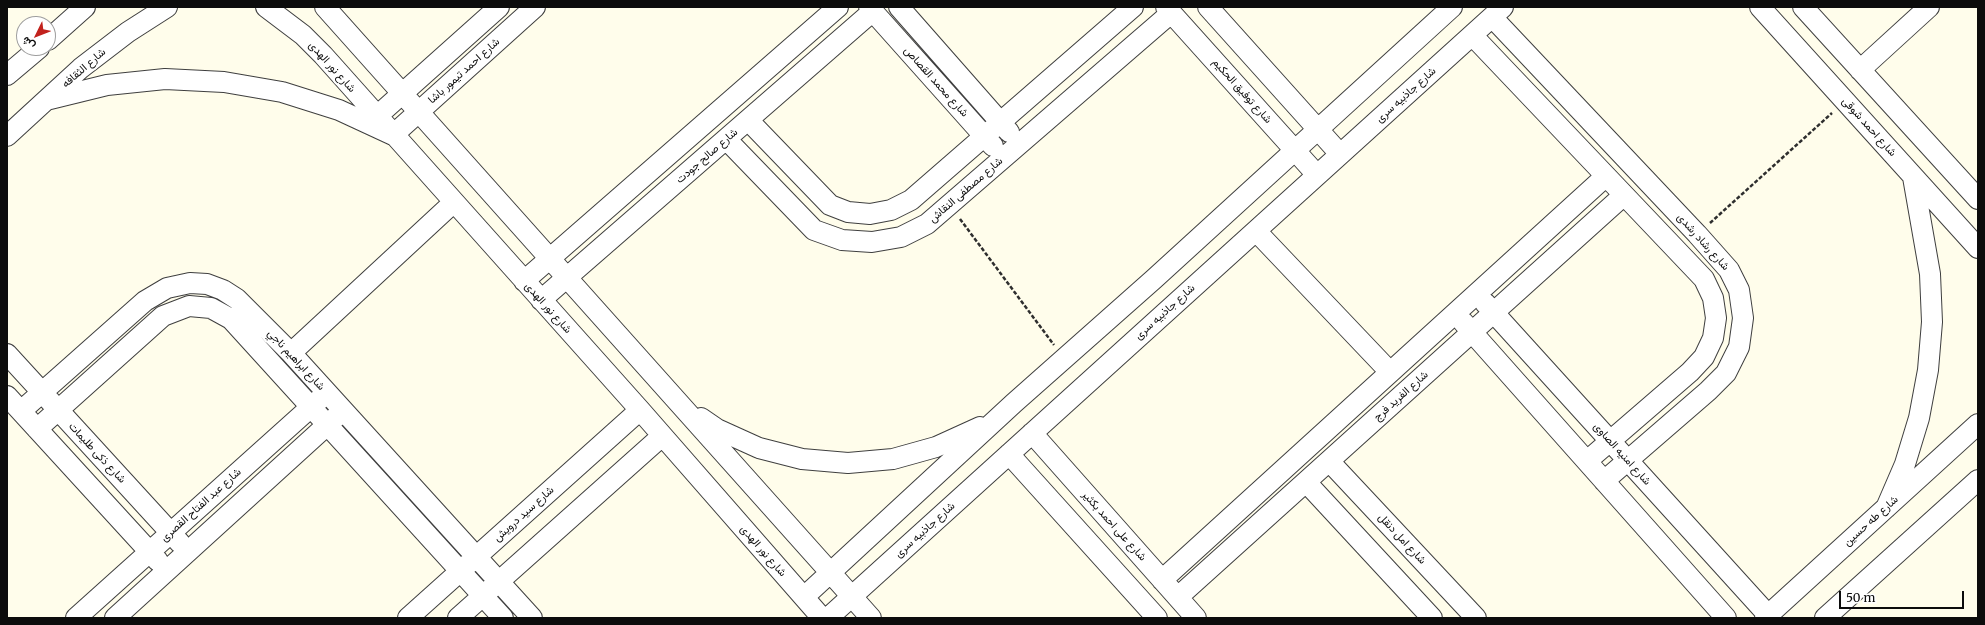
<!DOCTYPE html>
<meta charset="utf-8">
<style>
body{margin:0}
#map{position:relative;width:1985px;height:625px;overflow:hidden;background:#fffdeb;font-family:Merriweather,Vazirmatn,serif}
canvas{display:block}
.frame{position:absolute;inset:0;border:8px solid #0c0c0c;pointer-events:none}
.north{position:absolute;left:16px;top:16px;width:40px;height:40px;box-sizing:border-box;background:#fff;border:1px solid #9e9e9e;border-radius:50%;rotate:227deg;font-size:11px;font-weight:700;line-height:16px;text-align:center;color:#0c0c0c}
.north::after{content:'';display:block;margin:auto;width:14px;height:18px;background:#c2221d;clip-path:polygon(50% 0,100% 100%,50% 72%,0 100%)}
.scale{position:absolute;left:1839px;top:591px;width:125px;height:18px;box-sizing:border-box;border:2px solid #0c0c0c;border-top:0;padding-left:5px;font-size:12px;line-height:14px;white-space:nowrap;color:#0c0c0c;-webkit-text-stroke:3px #fff;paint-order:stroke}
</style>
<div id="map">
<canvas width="1985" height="625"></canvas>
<div class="frame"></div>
<div class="north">ش</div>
<div class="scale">50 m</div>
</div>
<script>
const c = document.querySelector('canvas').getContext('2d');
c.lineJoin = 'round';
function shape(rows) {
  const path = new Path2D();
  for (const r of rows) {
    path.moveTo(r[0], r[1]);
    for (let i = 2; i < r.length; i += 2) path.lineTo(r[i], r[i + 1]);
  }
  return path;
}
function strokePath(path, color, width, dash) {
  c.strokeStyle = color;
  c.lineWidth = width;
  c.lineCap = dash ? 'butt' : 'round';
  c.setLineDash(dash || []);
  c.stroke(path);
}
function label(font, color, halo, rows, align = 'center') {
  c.font = font + ' Merriweather,Vazirmatn,serif';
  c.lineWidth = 4;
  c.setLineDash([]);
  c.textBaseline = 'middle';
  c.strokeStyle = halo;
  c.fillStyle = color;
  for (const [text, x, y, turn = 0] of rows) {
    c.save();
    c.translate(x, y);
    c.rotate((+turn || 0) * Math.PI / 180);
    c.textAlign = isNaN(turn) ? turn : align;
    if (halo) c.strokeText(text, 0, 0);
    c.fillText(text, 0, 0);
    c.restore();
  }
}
const minor = shape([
 [266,7,303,35,323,55,640,410,822,618],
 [325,7,871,618],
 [869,7,993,146],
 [899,7,1009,132],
 [1166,7,1317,175],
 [1208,7,1340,154],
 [1760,7,1978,248],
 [1803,7,1978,199],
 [1492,17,1697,234,1729,270,1739,290,1743,318,1739,347,1726,373,1708,391,1604,481],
 [1472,35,1704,279,1713,298,1716,318,1713,338,1704,357,1690,372,1587,461],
 [48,40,85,7],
 [1860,70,1929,7],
 [7,75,39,48],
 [50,99,107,85,165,79,224,82,282,92,339,110,393,135,535,7],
 [376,117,499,7],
 [748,120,830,205,848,212,870,214,891,210,911,200,1133,7],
 [7,136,81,68,128,32,167,7],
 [726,139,814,230,842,240,872,242,901,237,927,224,1171,13],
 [1256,231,1390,372],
 [524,281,838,7],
 [541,300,873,11],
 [1485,303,1768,615],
 [1463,322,1726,618],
 [291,353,454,202],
 [7,354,180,543],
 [7,396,158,561],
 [21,411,145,301,167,288,190,283,207,284,223,290,237,299,291,353,532,618],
 [701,418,717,429,759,448,802,459,848,463,893,459,936,447,980,427],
 [37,429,163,316,189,306,211,308,231,319,503,618],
 [1032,433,1196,618],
 [1009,454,1157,618],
 [1329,461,1476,618],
 [1306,482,1432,618],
 [1886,508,1905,464,1919,418,1928,370,1932,322,1930,274,1913,177],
 [1162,580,1606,176],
 [804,597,1014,403,1154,279,1452,7],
 [1178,597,1624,195],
 [76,618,321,398],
 [115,618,337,416],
 [408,618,640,410],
 [458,618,662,436],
 [828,618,1503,7],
 [1765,618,1978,424],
 [1825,618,1978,480]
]);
strokePath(minor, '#3f3f3f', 22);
strokePath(shape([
 [960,219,1054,345],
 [1710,223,1832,113]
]), '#2e2e2e', 2.5, [4, 2]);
strokePath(minor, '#fff', 20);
label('11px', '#0c0c0c', '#fff', [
 ["شارع نور الهدى",332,67,48],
 ["شارع الثقافه",84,68,-41],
 ["شارع احمد تيمور باشا",464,71,-42],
 ["شارع محمد القصاص",936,82,48],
 ["شارع توفيق الحكيم",1242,91,48],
 ["شارع جاذبيه سرى",1406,95,-42],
 ["شارع احمد شوقى",1869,127,48],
 ["شارع صالح جودت",707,156,-41],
 ["شارع مصطفى النقاش",966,190,-41],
 ["شارع رشاد رشدى",1703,242,48],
 ["شارع نور الهدى",548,308,48],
 ["شارع جاذبيه سرى",1165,312,-42],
 ["شارع ابراهيم ناجي",296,360,47],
 ["شارع الفريد فرج",1401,396,-42],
 ["شارع ذكى طليمات",97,453,47],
 ["شارع امنيه الصاوى",1622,454,48],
 ["شارع عبد الفتاح القصرى",201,505,-42],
 ["شارع سيد درويش",524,514,-42],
 ["شارع طه حسين",1871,521,-42],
 ["شارع على احمد بكثير",1114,526,48],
 ["شارع جاذبيه سرى",925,530,-42],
 ["شارع امل دنقل",1402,539,47],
 ["شارع نور الهدى",763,551,49]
]);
</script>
